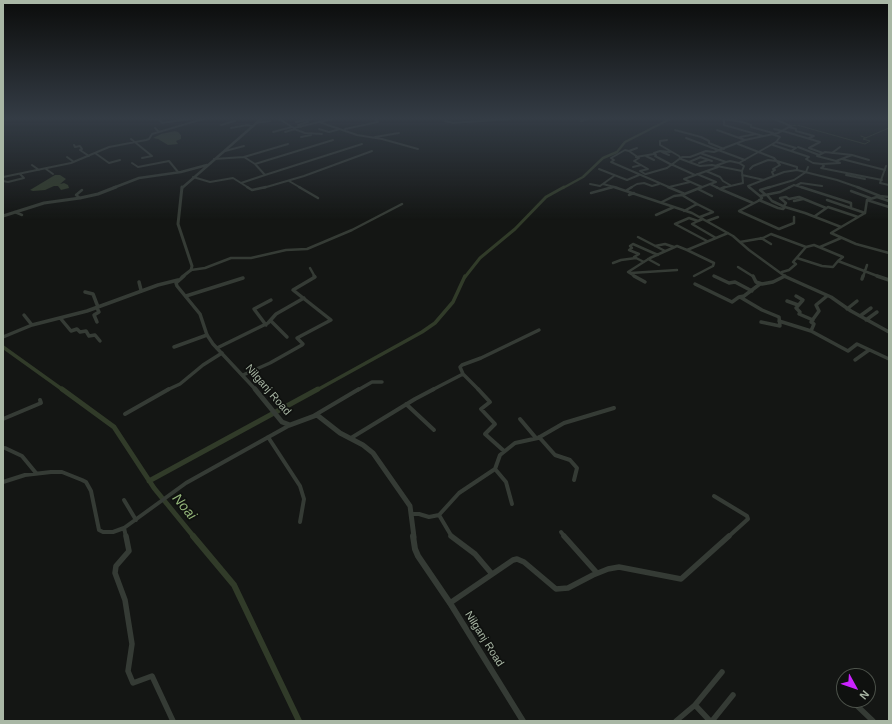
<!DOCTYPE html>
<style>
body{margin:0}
#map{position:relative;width:892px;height:724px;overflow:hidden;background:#141614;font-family:Helvetica,sans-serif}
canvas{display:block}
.frame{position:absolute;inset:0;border:4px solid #a9b7a5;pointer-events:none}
.north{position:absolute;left:836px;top:668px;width:40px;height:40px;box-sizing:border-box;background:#0f110f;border:1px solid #4d534b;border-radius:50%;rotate:130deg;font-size:11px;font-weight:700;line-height:16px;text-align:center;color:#a9b7a5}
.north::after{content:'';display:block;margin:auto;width:14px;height:18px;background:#cb23ff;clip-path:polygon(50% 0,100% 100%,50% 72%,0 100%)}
</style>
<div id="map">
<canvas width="892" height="724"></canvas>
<div class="frame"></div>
<div class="north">N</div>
</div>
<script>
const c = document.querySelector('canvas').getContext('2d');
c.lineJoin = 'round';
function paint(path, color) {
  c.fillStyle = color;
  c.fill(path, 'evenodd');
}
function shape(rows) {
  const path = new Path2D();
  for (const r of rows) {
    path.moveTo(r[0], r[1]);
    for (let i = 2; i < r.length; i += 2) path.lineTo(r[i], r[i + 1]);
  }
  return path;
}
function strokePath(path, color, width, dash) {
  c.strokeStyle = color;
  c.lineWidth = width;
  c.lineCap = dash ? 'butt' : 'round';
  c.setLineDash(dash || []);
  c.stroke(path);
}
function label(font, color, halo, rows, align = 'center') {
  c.font = font + ' Helvetica,sans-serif';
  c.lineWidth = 3.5;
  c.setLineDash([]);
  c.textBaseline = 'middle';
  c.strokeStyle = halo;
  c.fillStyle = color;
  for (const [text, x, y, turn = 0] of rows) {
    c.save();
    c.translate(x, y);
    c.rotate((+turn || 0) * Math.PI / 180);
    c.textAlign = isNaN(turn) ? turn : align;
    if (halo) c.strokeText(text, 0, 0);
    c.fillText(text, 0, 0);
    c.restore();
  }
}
paint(shape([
 [175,131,178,132,181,135,181,139,176,141,178,144,168,145,158,139,153,138,161,134],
 [55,175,60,175,66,179,60,184,64,183,68,185,69,188,61,190,58,186,54,186,45,190,33,191,30,190]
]), '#313b29');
strokePath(shape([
 [791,126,797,125,865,144,870,141,863,139,889,128],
 [861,136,866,138]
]), '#313b29', 1);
strokePath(shape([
 [563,188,583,177,603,158,617,152,625,142,670,119]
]), '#313b29', 2.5);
strokePath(shape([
 [465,277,480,258,515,229,546,197,564,187]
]), '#313b29', 3);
strokePath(shape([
 [3,347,63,390],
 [317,390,422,332,435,323,453,302,465,276]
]), '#313b29', 3.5);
strokePath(shape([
 [62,389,114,427,154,488,194,537],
 [149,481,318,389]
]), '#313b29', 5);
strokePath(shape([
 [193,536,234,585,299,721]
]), '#313b29', 6);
strokePath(shape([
 [149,119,159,119,162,123,189,119],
 [279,119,294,128,332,119],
 [446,119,445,121,453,123,509,119],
 [724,119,724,125,763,136],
 [726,119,742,122,751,125,751,127,773,133],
 [581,121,587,119],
 [296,122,306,120],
 [319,122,357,135,382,139,418,149],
 [256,123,270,121],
 [221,125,235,121],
 [301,127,298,125,308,122,306,120,311,119],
 [789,127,796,129,796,131,814,136,809,138],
 [155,128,159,132],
 [231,128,247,125,253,126],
 [294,129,305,133,322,134],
 [319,129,329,132,340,129],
 [345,129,378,122,375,119],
 [774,129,783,131],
 [675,130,701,137,709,141,709,143,724,149],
 [717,130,745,140],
 [783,131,820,142,809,148,823,153],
 [273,132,292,127],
 [285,132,295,129],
 [772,134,780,137,776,142],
 [301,137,311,135],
 [375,137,399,133],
 [740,137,756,134],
 [686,138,745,160],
 [131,139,152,156,142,158],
 [667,140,660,141,660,145,679,156,681,159],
 [738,144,774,158,780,165,773,169,775,170,772,172,774,176],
 [74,145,75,147,80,146,82,149,80,150,89,156],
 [773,145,791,151],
 [798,147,819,155],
 [637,148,629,151,639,158,634,161,648,169,640,171,645,174],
 [225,151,244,146],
 [629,151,625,150,611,158,614,160,611,162,671,188],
 [662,152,669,155],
 [670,152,660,151,654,153,656,155,655,156,672,165],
 [95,153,109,163,120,160],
 [700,153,726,162,730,161,739,163],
 [832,153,840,147],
 [646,156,654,160],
 [67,157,74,162],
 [244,157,288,144],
 [636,157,654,154],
 [700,157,712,161],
 [681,159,689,162,701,157],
 [842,159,885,170],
 [836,161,817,156,825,152,852,155],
 [689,162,700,166,712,165,742,171],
 [132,163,138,167,169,161,178,172],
 [699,163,708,160],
 [255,164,333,140],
 [822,164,840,163,836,161,852,155,869,160],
 [32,165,39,170],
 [673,165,695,175],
 [715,166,726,162],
 [886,166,880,183,889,185],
 [633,167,641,165],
 [46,169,53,174],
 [599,169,627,180,639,175],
 [750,169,753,166,768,160,777,161,797,167,797,170,837,180,860,188],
 [706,171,720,177,723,181,730,185],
 [646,174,667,168,682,157,690,157,706,151,714,152,745,140,778,133,791,126,774,119],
 [697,174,716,182,710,184],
 [265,175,362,144],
 [742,175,764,180],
 [846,175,865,179],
 [3,177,71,163,109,147,146,140,149,139,152,134,203,119],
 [193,177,210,182,233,178,241,183,265,175,255,164,244,157,214,159],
 [3,181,8,182,24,178,20,174],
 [289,181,301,188],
 [241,183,249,188],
 [590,184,600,186,614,176],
 [603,184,618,188],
 [797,185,801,183,822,186],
 [669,187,690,182],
 [702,187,684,179,718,167],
 [263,188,304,176,372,151],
 [609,188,613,187],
 [630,188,637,184,644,183,652,186,659,184],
 [700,188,710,184,718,188],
 [722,188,743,183,742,171,744,166,739,163,776,142,796,148,791,151,809,157,806,159,813,163,822,164,824,166,821,168,882,180],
 [750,188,748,186,784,172,797,170],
 [767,188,794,180,806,172,808,167],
 [788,188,794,185,804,188]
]), '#353b35', 2);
strokePath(shape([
 [247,187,252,190,266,187],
 [299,187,318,198],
 [614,187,692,213,733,236,749,250,786,277],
 [668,187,685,194],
 [716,187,720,189],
 [725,187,720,189,753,203],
 [749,187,760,196],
 [801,187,851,203,851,208],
 [857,187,880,196,867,200,865,213,831,233,856,244,889,253],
 [698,189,712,196],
 [627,190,632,187],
 [851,191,870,198],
 [591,193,613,187],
 [629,195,634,193],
 [682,195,697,204,684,211],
 [766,195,760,190,770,187],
 [767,195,772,201,785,207],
 [760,196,780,192,790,187],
 [760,196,762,198,760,200,739,211,779,229,794,223,794,217],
 [880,196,889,197],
 [877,197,889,201],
 [80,198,76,195,82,190],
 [759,200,778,208,783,209,785,207,805,213,841,227],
 [827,200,865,213],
 [867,200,889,207],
 [794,201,803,199],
 [662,202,674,196,682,195,702,187],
 [697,204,713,212,700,217],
 [784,206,786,203,780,198,786,197,789,199,799,197,826,208],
 [15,212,22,215],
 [656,215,674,207],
 [815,216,828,207,858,217],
 [703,219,698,221,689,218,675,224,707,241],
 [698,221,692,224,716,238],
 [707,221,718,217],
 [638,237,665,251],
 [761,238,771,244],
 [740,242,763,238,771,234,806,247,814,245,843,257,838,261,880,277],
 [655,246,665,244,674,247],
 [820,247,841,238],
 [687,250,714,263,713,266,694,276],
 [797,258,822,266,833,267,838,261],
 [648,259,659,265],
 [644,262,634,257,639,254,629,250,632,248,630,246,633,244,658,255],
 [613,263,621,260,636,258],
 [738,267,754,277],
 [310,268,315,277],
 [191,270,205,268,231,258,251,258,286,250,307,249,352,230,402,204],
 [782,272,789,270,796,264,793,262,806,247],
 [631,273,677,270],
 [636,277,628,272,650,258,677,246,687,250,728,233],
 [863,277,867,265]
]), '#353b35', 2.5);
strokePath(shape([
 [634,276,645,282],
 [714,276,729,283,735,282,752,291],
 [753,276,756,282,762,284,773,282,785,276],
 [784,276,831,297,851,311,889,332],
 [877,276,889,280],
 [862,279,863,276],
 [139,282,141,290],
 [695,284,732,302,739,297,744,296,760,284],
 [85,292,93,294,98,307],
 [186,296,243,278],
 [796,296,803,300,796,308,800,312,799,314,813,320],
 [827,296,816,305,819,311,811,322,814,324,811,331,848,351,857,344,889,359],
 [740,297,762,310,779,317,780,326,761,322],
 [787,301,798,305],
 [97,308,99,312,94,315,97,322],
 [847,309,857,301],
 [24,315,32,325],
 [860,316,871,308],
 [61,319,71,331,77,329,80,332,86,331,89,336,95,335,100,341],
 [866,320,877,312],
 [271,321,287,337],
 [779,321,811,331],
 [266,325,254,309,271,300],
 [3,337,32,325,87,311,158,285,178,280],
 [174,347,207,335],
 [217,348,268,323,276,314,304,298],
 [855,360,869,350],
 [463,374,479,390],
 [243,375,270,363,302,345,303,344,297,338,331,320,293,290,315,277,314,276],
 [167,390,180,384,203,365,222,353],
 [358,390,372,382,382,382],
 [432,390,463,374,460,367,462,365,481,358,539,330]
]), '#353b35', 3.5);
strokePath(shape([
 [478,389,490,402,481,409,495,424,485,434,504,451],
 [406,404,434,430],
 [125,414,169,389],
 [315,415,359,389],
 [3,419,41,403,40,400],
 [520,419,536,438],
 [268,437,300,486,304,499,300,522],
 [539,437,555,455,570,460,577,468,574,480],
 [351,438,415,399,434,389],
 [5,448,22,456,36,473],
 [495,469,506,482,512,504],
 [3,482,25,475,51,472,62,472,82,480,86,482,91,491,99,530,103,532,113,532,124,528,186,483,290,425],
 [714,496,747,516,748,519,728,537],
 [124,500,136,520],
 [411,514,419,514,429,517,439,515,459,493,495,469,500,455,515,443,538,438,564,423,614,408],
 [439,515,452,537],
 [124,528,126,537],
 [561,532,565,537]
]), '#353b35', 4);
strokePath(shape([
 [126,536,129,551,116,566,115,573,125,600,132,644,128,671,133,683,152,676,173,721],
 [451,536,475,554,492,574],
 [564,536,597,573],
 [450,603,513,560,517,559,524,562,556,589,568,588,593,575,608,569,619,567,681,579,729,536],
 [842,692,844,694],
 [851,700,873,721],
 [695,705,722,672],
 [676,721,695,705,710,721],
 [712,721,733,695]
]), '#353b35', 5.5);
strokePath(shape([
 [113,188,139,178,181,172,207,165],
 [182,188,261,119]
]), '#353b35', 2.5);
strokePath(shape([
 [182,187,178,224,192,266,191,270,182,277],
 [3,216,44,203,80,198,98,194,116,187]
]), '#353b35', 3);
strokePath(shape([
 [184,276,176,283,177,286,200,314,207,335,213,344,256,390]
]), '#353b35', 3.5);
strokePath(shape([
 [255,389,282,422,290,425,317,415,340,433,363,445,373,453,410,506,414,537]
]), '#353b35', 5);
strokePath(shape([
 [413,536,415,549,418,556,450,603,523,721]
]), '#353b35', 6);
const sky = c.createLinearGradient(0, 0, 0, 220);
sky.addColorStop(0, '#0b0c0b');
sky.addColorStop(0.54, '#343c45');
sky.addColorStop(1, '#343c4500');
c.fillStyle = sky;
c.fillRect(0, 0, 892, 220);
label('11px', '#a9b7a5', '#0f110f', [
 ["Nilganj Road",268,390,49],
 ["Nilganj Road",484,639,58]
]);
label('italic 14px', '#93b579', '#0f110f', [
 ["Noai",184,507,50]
]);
</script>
